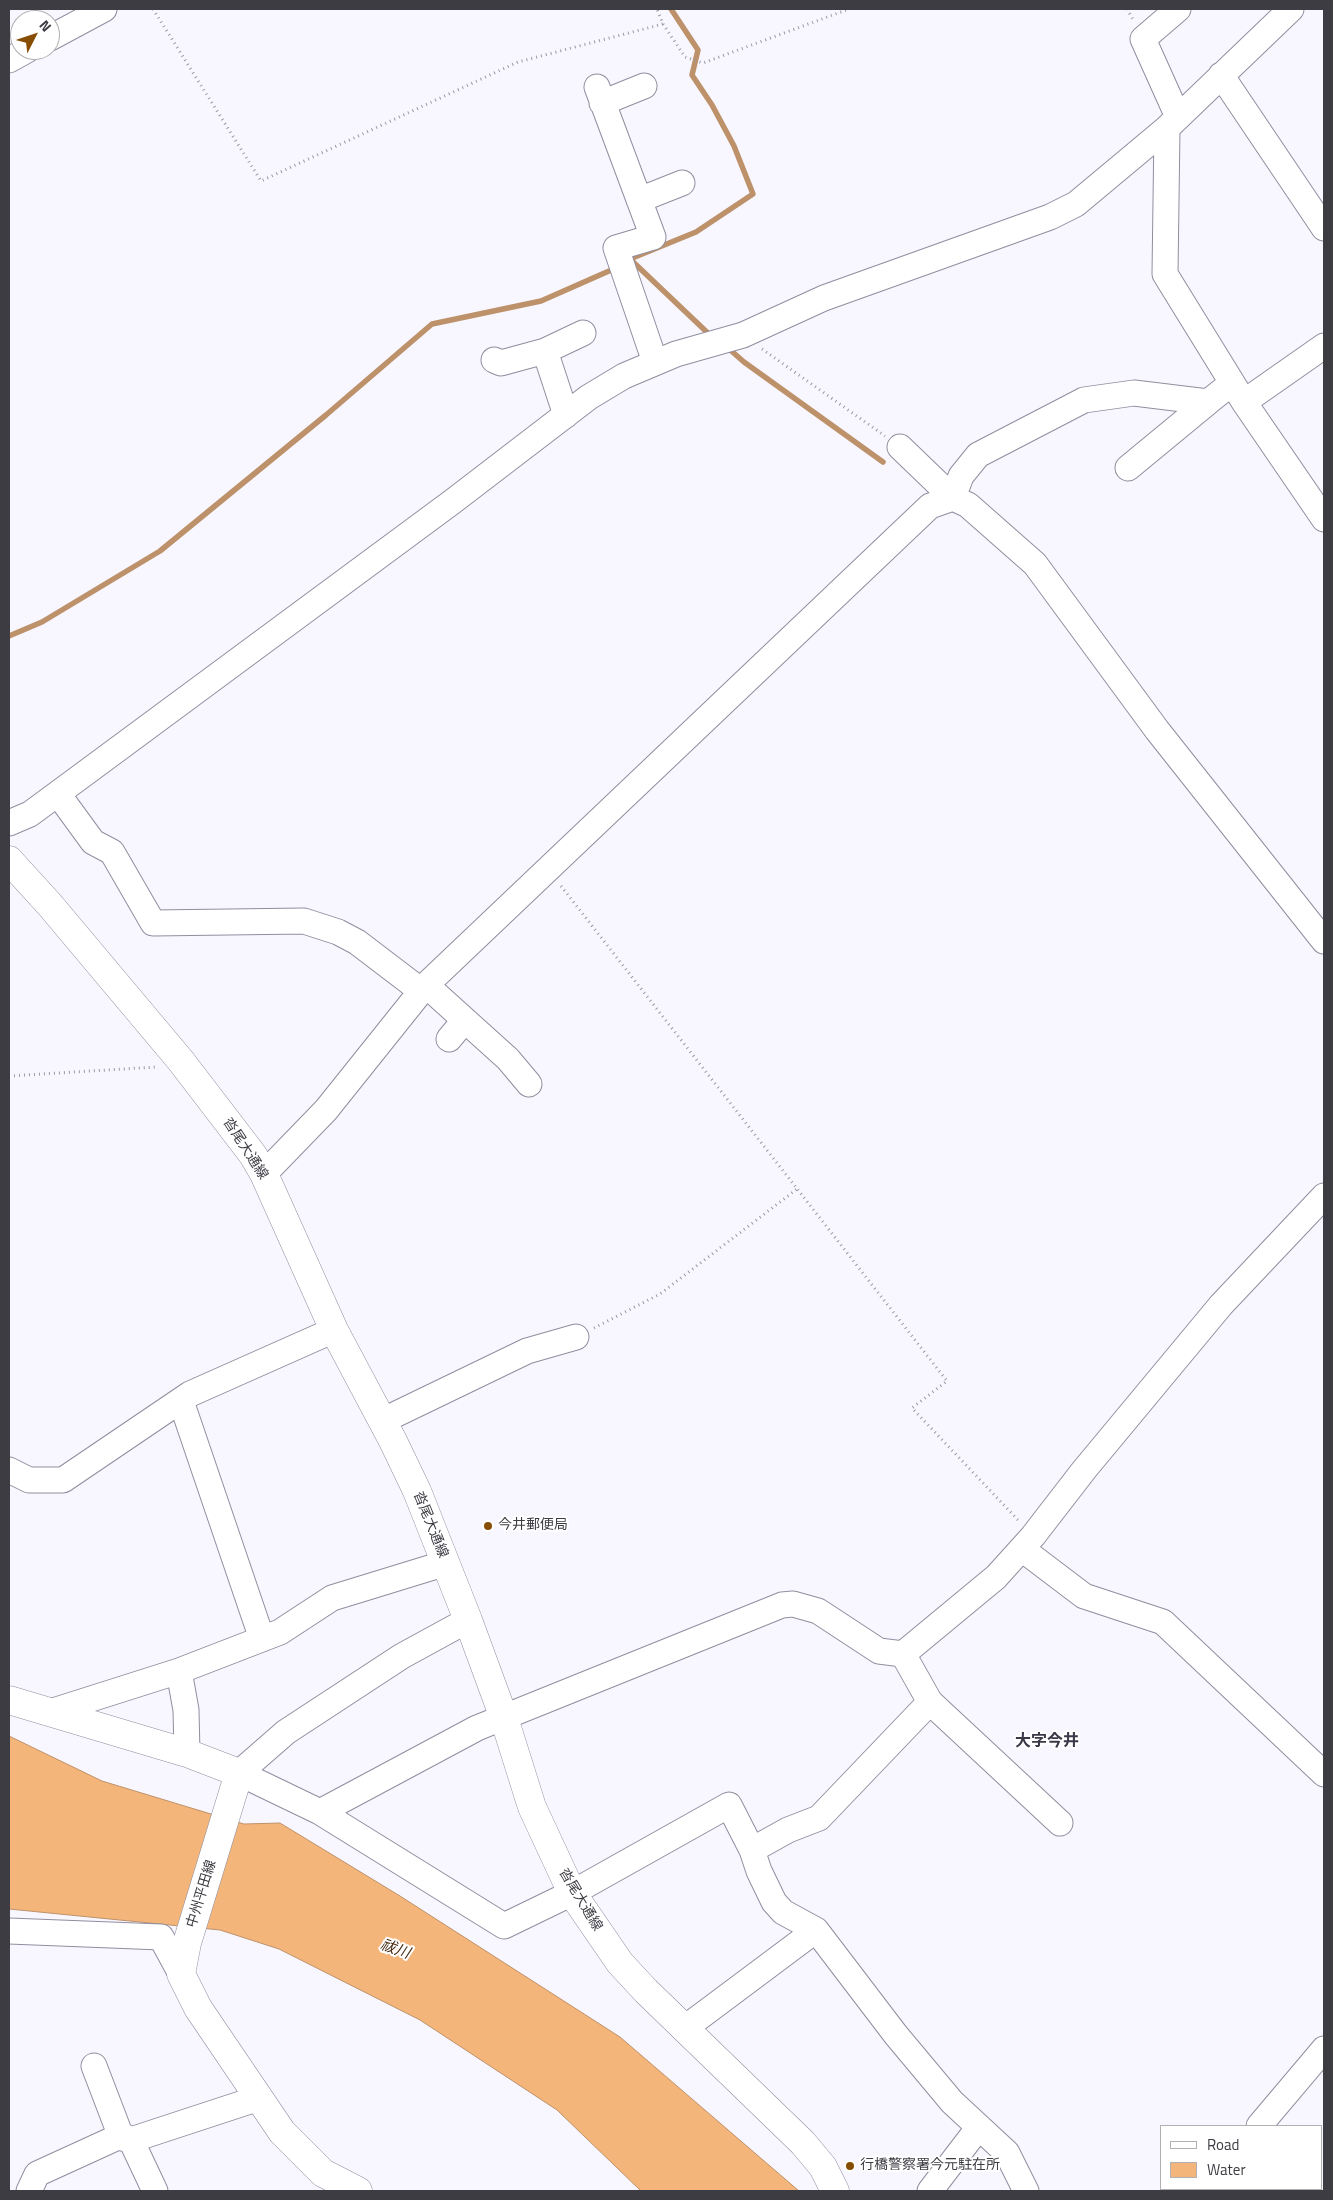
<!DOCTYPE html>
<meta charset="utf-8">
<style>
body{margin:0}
#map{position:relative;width:1333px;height:2200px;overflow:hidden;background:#f8f7ff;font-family:"Titillium Web",sans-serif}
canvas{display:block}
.frame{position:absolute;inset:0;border:10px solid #3d3c43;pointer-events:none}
.legend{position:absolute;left:1160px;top:2125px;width:162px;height:65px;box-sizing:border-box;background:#fff;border:1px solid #b1b1b4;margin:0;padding:6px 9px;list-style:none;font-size:15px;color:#3d3c43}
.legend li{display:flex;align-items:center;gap:10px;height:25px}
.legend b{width:25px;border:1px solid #b1b1b4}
.north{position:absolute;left:10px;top:10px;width:50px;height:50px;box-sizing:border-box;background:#fff;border:1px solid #b1b1b4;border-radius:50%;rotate:49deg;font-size:14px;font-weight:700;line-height:20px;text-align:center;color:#3d3c43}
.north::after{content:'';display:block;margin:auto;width:18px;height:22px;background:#874d02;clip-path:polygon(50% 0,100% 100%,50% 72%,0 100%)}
</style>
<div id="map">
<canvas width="1333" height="2200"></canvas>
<div class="frame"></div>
<ul class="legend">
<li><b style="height:6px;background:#fff"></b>Road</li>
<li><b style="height:14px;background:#f4b57a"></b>Water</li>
</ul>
<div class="north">N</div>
</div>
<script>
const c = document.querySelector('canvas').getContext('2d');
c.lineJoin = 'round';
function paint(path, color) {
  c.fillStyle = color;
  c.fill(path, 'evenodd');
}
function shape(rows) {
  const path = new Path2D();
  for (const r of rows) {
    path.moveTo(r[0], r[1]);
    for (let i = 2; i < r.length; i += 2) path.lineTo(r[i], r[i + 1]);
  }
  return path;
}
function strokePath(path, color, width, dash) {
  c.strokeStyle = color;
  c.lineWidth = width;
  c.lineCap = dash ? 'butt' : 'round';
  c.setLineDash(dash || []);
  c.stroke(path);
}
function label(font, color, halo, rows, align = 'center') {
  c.font = font + ' "Titillium Web","Noto Sans JP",sans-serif';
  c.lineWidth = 4;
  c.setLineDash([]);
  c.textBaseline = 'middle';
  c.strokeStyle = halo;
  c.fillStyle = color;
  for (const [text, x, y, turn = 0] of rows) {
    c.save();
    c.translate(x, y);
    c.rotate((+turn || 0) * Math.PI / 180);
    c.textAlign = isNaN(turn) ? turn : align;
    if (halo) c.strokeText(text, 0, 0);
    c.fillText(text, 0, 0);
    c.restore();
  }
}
const water = shape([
 [9,1736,102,1781,244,1824,280,1823,400,1896,620,2037,799,2191,641,2191,557,2110,420,2020,279,1949,220,1930,9,1909,9,1736]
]);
paint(water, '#f4b57a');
strokePath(water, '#bd916a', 1);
strokePath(shape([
 [671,9,698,50,692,75,712,105,734,146,753,194,696,232,630,259,712,337],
 [728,348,744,362,883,462],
 [9,636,42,622,160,551,326,415,432,324,541,301,609,271]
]), '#bd916a', 5.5);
const minor = shape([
 [50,38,104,9],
 [9,60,27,50],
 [1221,75,1324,228],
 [597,87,653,237,616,248,655,362],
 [602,103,644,86],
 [1178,117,1143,39,1178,9],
 [1167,128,1165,274,1244,402,1324,519],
 [639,200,682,183],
 [494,360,501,363,545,351],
 [1244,402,1324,346],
 [566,415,545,351,583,333],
 [900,447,953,498,968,505,1035,564,1157,730,1324,941],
 [1128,468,1208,402],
 [953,498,961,476,978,455,1084,400,1134,393,1208,402,1232,383],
 [58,794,93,842,112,852,153,923,304,921,338,932,357,942,420,990],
 [9,823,30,814,452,502,589,397,624,376,676,354,743,335,824,298,1050,217,1076,204,1167,128,1291,9],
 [426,985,508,1059,529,1084],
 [449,1039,464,1021],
 [264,1174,326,1110,426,985,930,506,953,498],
 [181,1401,262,1639],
 [382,1421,527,1351,576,1337],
 [9,1470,29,1480,63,1480,190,1394,334,1330],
 [1022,1549,1084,1596,1163,1622,1324,1774],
 [468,1620,402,1656,286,1732,239,1773,320,1812,504,1926,572,1893,729,1805,752,1850,759,1871,774,1902,783,1912,816,1930,896,2035,952,2102,979,2127,930,2191],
 [903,1654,930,1702,1060,1823],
 [179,1671,186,1710,187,1753],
 [50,1712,179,1671,280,1632,332,1598,446,1563],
 [320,1812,477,1728,782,1605,793,1604,818,1611,879,1651,903,1654,996,1577,1033,1536,1084,1470,1221,1305,1324,1196],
 [752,1850,788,1830,819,1818,930,1702],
 [9,1931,161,1937,181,1974],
 [685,2028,816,1930],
 [94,2066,120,2134,131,2140,155,2191],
 [1259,2126,1324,2049],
 [979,2127,1007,2153,1026,2191],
 [29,2191,37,2174,118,2137,131,2140,259,2098],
 [1205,2191,1207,2189]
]);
const major = shape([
 [9,860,50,905,181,1061,253,1155,264,1174,334,1330,393,1441,417,1491,468,1620,504,1718,532,1807,572,1893,620,1963,646,1991,803,2143,823,2167,835,2191],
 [9,1700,187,1753,239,1773,187,1943,181,1974,198,2008,282,2132,323,2173,358,2191]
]);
strokePath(minor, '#908e9f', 27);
strokePath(major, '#908e9f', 29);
strokePath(shape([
 [153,9,261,181,518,62,663,24,657,9],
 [1127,9,1134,21],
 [663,24,685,57,703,63,849,9],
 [762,349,885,436],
 [561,886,947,1381,912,1408,1019,1521],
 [9,1076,156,1067],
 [594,1328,660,1294,797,1189]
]), '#9a99a1', 3, [1, 4]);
strokePath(minor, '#fff', 25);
strokePath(major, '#fff', 28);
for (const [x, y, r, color] of [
 [488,1526,5,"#874d02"],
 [850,2166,5,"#874d02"]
]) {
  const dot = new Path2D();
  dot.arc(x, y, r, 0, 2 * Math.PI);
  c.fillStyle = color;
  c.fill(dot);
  strokePath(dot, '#fff', 2);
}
label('14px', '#3d3c43', '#fff', [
 ["沓尾大通線",245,1149,57],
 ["沓尾大通線",430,1525,68],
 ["中州平田線",202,1894,-73],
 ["沓尾大通線",580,1900,59]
]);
label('14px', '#3d3c43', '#fff', [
 ["今井郵便局",498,1526],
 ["行橋警察署今元駐在所",860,2166]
], 'left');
label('italic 15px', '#462c13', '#fff', [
 ["祓川",395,1950,19]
]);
label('bold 16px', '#3b3948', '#fff', [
 ["大字今井",1047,1742]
]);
</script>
